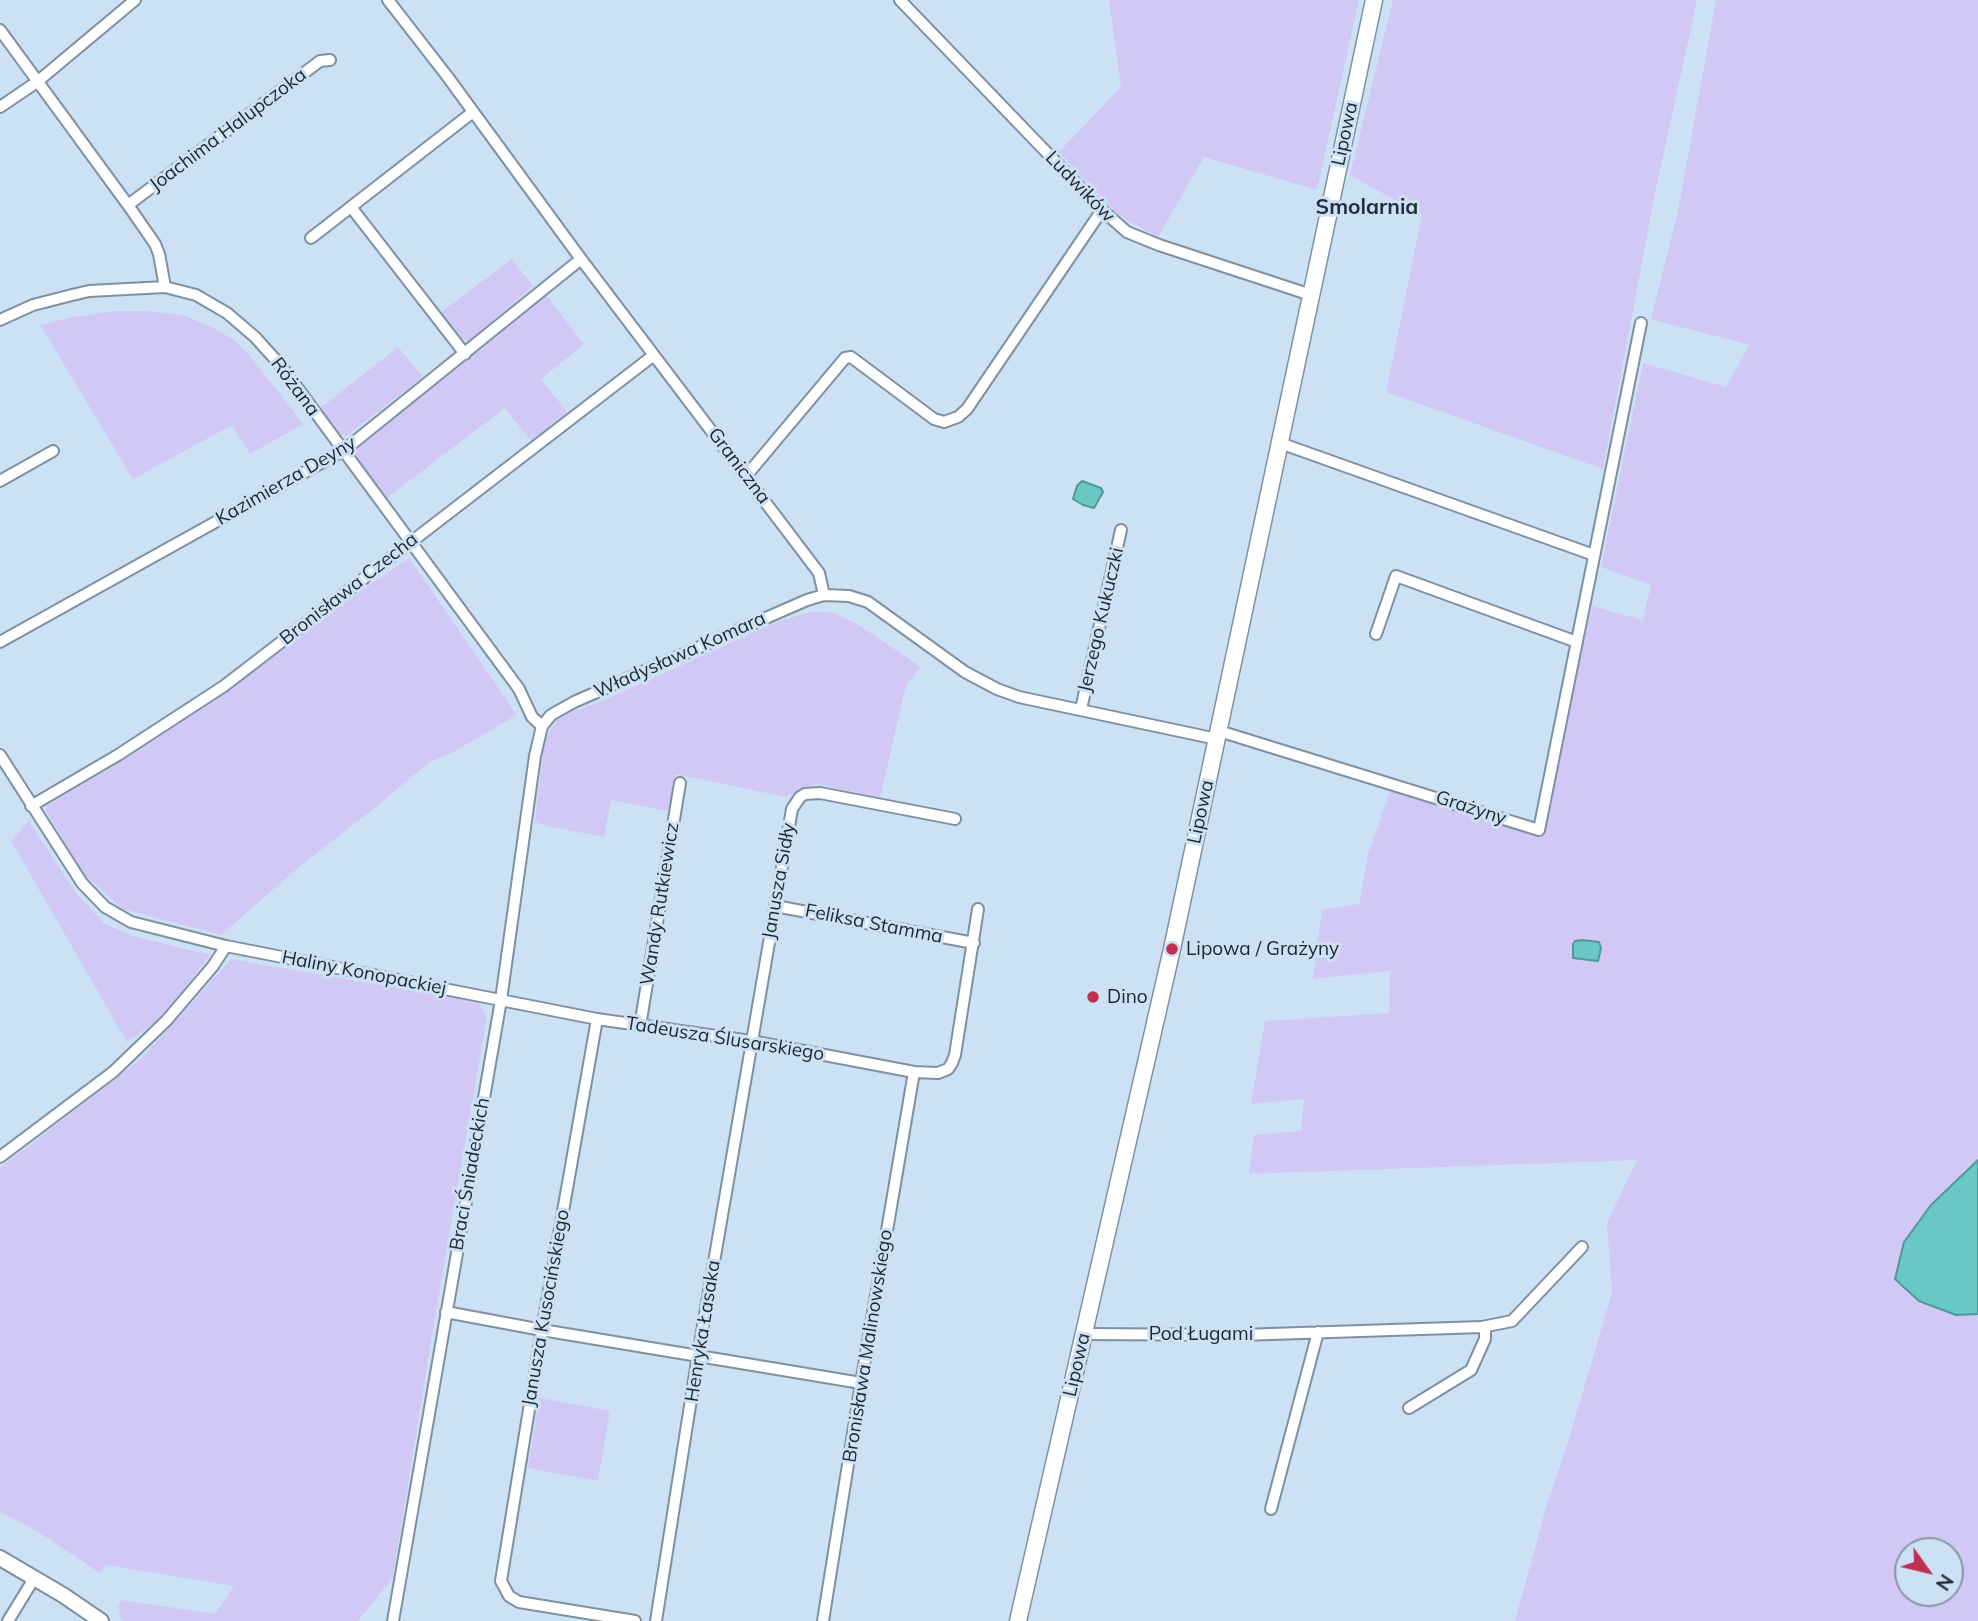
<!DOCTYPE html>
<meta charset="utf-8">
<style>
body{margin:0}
#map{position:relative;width:1978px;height:1621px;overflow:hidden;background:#cce1f4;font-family:Mulish,sans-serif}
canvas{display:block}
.north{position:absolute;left:1894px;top:1537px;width:70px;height:70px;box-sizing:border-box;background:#cce1f4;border:2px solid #8797a5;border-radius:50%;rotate:124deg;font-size:19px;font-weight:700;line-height:28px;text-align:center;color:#1f272e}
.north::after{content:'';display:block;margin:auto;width:24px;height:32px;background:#bf2f54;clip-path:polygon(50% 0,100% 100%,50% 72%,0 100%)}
</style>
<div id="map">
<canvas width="1978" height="1621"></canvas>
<div class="north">N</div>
</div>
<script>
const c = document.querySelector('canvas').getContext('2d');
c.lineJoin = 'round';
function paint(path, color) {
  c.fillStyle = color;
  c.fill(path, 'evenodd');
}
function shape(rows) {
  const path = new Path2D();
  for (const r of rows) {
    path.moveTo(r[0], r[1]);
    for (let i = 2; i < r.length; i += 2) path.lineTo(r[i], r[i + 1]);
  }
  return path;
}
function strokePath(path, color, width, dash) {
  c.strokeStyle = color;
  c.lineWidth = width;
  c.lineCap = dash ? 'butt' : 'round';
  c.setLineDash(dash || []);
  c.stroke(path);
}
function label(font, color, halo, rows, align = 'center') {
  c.font = font + ' Mulish,sans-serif';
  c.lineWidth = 6;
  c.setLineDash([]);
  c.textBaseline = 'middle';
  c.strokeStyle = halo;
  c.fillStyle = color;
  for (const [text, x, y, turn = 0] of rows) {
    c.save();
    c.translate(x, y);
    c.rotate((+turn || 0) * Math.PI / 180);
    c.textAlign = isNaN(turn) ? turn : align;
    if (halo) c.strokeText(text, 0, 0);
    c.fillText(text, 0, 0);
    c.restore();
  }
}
paint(shape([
 [1109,0,1359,0,1317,190,1204,157,1158,237,1118,215,1059,152,1121,87],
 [1393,0,1697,0,1655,193,1603,469,1386,392,1422,215,1350,175],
 [1716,0,1978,0,1978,1621,1515,1621,1547,1504,1569,1439,1612,1292,1607,1223,1637,1160,1249,1174,1254,1135,1301,1131,1304,1099,1251,1104,1265,1021,1389,1013,1390,971,1313,979,1322,910,1359,904,1368,855,1391,788,1542,836,1592,606,1643,620,1651,585,1601,567,1643,363,1726,387,1749,345,1651,319,1678,211],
 [1908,1551,1950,1551,1950,1593,1908,1593],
 [512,259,533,286,472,339,468,341,462,339,440,313],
 [543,295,548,297,584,344,541,379,568,413,531,441,505,408,387,498,351,451],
 [116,311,144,311,183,315,216,329,235,341,250,356,303,424,250,454,232,425,133,479,40,325,74,317],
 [398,347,423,377,346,436,340,434,319,407,327,403],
 [409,558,517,715,448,755,429,762,376,807,300,866,221,935,123,909,82,872,46,811,47,805,104,772,232,688,362,590],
 [813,611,835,613,857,624,921,667,906,685,880,798,817,784,786,797,675,774,668,811,611,800,604,837,547,826,535,822,544,743,550,730,557,721,568,713,597,703,780,621],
 [29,821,75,892,105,924,134,936,210,955,180,994,154,1023,127,1042,11,841],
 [231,959,478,1002,487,1016,434,1323,393,1577,358,1621,124,1621,121,1619,118,1604,123,1600,215,1614,234,1586,106,1565,100,1573,32,1528,0,1512,0,1168,141,1059],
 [540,1398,610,1411,598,1481,528,1468]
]), '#d2c8f6');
const water = shape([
 [1082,481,1101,488,1103,492,1094,508,1083,505,1073,499,1077,486,1082,481],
 [1582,940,1599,942,1601,948,1598,961,1573,958,1573,944,1575,941,1582,940],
 [1978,1160,1978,1314,1956,1315,1919,1301,1895,1279,1904,1242,1931,1205,1978,1160]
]);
paint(water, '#68c8c6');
strokePath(water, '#529898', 2);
const minor = shape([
 [388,0,447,76,581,259,819,573,824,595],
 [900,0,1102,210,1127,232,1159,245,1311,295],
 [0,30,128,205,155,244,159,254,165,287],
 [0,107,37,82,135,0],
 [128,205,320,61,330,60],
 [351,207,465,354],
 [311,238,473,112],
 [0,320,33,305,72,295,89,291,165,287,196,295,227,313,255,337,282,367,519,689,532,717,542,726],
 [1280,443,1594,555],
 [746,476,845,358,851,357,934,419,944,422,958,417,967,409,1102,210],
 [0,481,53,451],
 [1376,634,1396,576,1577,642],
 [0,642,343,451,581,259],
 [1081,709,1121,530],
 [1219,731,1539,830,1641,323],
 [0,755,82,883,105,907,131,922,226,946,597,1019,751,1041,914,1072,938,1073,948,1069,952,1063,955,1055,978,909],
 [31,806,118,755,224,686,654,355],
 [775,906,974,943],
 [597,1019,542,1330,501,1581,509,1596,519,1602,635,1621],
 [640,1026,680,783],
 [0,1157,113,1072,166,1021,213,966,226,946],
 [446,1312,542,1330,861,1383],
 [1482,1327,1512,1321,1582,1247],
 [1084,1334,1241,1335,1482,1327,1485,1331,1485,1339,1471,1370,1409,1408],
 [1271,1509,1318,1332],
 [8,1621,35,1577],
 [393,1621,501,1000,535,756,542,726,551,715,574,702,807,600,824,595,849,596,868,602,965,672,997,689,1019,697,1217,739],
 [656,1621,698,1355,792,809,800,797,805,794,820,793,955,819],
 [823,1621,861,1383,914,1072]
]);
const tertiary = shape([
 [0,1558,63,1595,101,1621]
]);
const secondary = shape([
 [1018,1621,1172,949,1374,0]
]);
strokePath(minor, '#7d91a2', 14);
strokePath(tertiary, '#7d91a2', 18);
strokePath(secondary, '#7d91a2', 19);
strokePath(minor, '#fff', 10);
strokePath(tertiary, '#fff', 14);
strokePath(secondary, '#fff', 16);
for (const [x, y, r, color] of [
 [1172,949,7,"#bf2f54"],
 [1093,997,7,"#bf2f54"]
]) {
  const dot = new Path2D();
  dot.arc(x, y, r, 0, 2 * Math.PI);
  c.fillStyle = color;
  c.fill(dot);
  strokePath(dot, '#cce1f4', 2.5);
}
label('19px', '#1f272e', '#cce1f4', [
 ["Joachima Halupczoka",228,130,-37],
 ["Lipowa",1345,134,-78],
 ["Ludwików",1080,187,46],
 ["Różana",295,387,53],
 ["Graniczna",739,466,53],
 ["Kazimierza Deyny",286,481,-30],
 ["Bronisława Czecha",349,589,-38],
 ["Jerzego Kukuczki",1101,620,-77],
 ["Władysława Komara",680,655,-24],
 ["Grażyny",1471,808,18],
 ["Lipowa",1201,812,-78],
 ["Janusza Sidły",779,881,-80],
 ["Wandy Rutkiewicz",660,904,-81],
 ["Feliksa Stamma",874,924,11],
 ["Haliny Konopackiej",364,973,11],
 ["Tadeusza Ślusarskiego",725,1039,9],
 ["Braci Śniadeckich",470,1174,-80],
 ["Janusza Kusocińskiego",546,1308,-80],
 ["Henryka Łasaka",703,1331,-81],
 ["Pod Ługami",1201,1334],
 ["Bronisława Malinowskiego",868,1346,-81],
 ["Lipowa",1077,1365,-77]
]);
label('19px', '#1f272e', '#cce1f4', [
 ["Lipowa / Grażyny",1186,949],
 ["Dino",1107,997]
], 'left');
label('bold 21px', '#1f303e', '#cce1f4', [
 ["Smolarnia",1367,208]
]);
</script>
